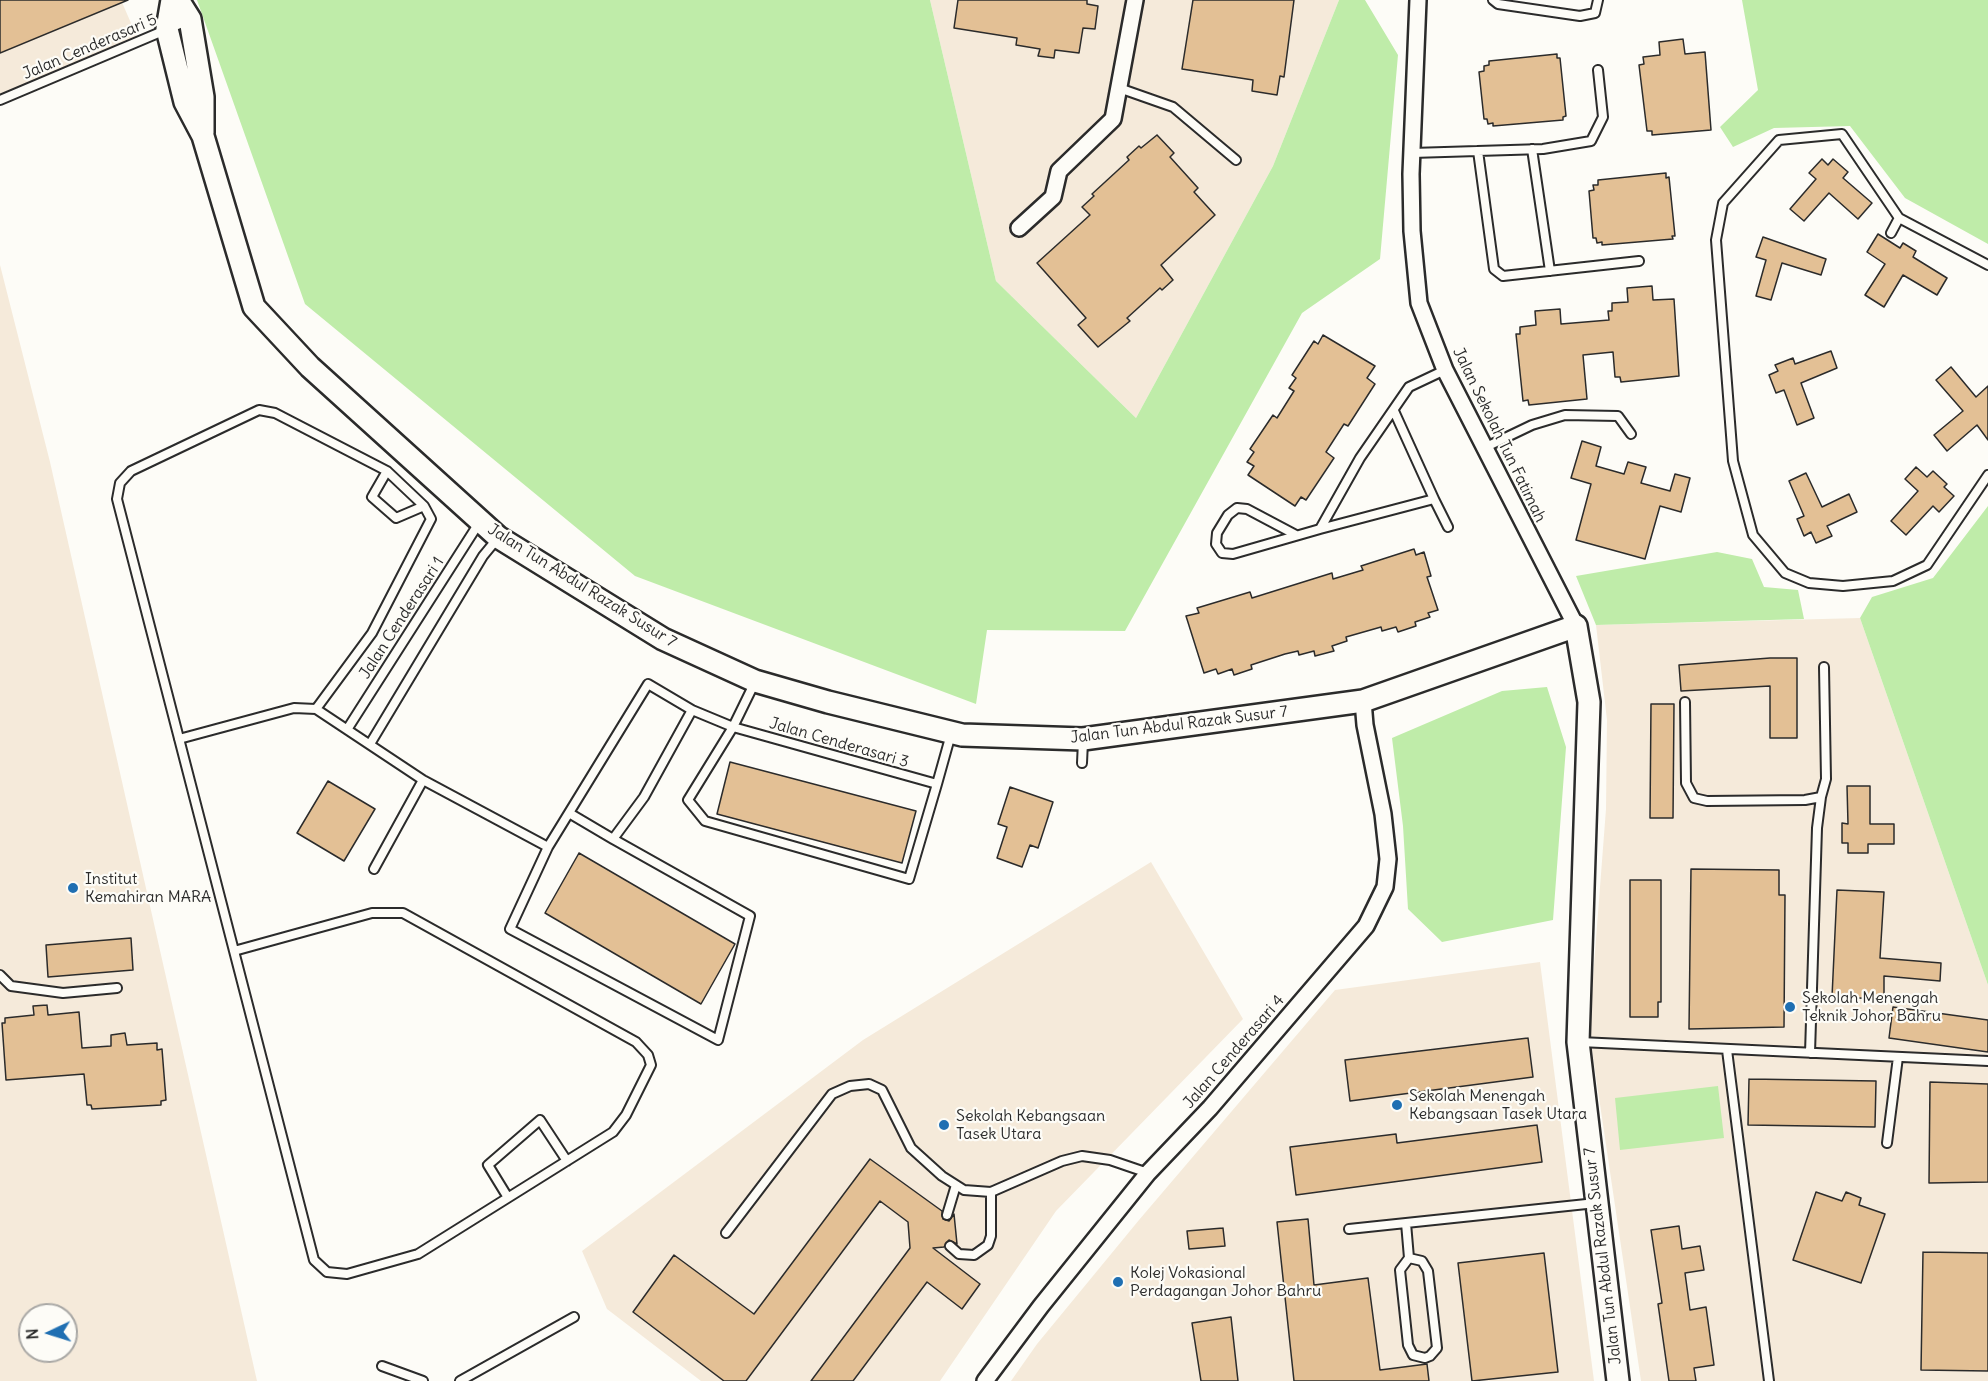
<!DOCTYPE html>
<style>
body{margin:0}
#map{position:relative;width:1988px;height:1381px;overflow:hidden;background:#fdfcf7;font-family:Delius,sans-serif}
canvas{display:block}
.north{position:absolute;left:18px;top:1303px;width:60px;height:60px;box-sizing:border-box;background:#fdfcf7;border:2px solid #a9a8a5;border-radius:50%;rotate:266deg;font-size:16px;font-weight:700;line-height:24px;text-align:center;color:#2b2b2b}
.north::after{content:'';display:block;margin:auto;width:21px;height:27px;background:#1f6fb2;clip-path:polygon(50% 0,100% 100%,50% 72%,0 100%)}
</style>
<div id="map">
<canvas width="1988" height="1381"></canvas>
<div class="north">N</div>
</div>
<script>
const c = document.querySelector('canvas').getContext('2d');
c.lineJoin = 'round';
function paint(path, color) {
  c.fillStyle = color;
  c.fill(path, 'evenodd');
}
function shape(rows) {
  const path = new Path2D();
  for (const r of rows) {
    path.moveTo(r[0], r[1]);
    for (let i = 2; i < r.length; i += 2) path.lineTo(r[i], r[i + 1]);
  }
  return path;
}
function strokePath(path, color, width, dash) {
  c.strokeStyle = color;
  c.lineWidth = width;
  c.lineCap = dash ? 'butt' : 'round';
  c.setLineDash(dash || []);
  c.stroke(path);
}
function label(font, color, halo, rows, align = 'center') {
  c.font = font + ' Delius,sans-serif';
  c.lineWidth = 4.5;
  c.setLineDash([]);
  c.textBaseline = 'middle';
  c.strokeStyle = halo;
  c.fillStyle = color;
  for (const [text, x, y, turn = 0] of rows) {
    c.save();
    c.translate(x, y);
    c.rotate((+turn || 0) * Math.PI / 180);
    c.textAlign = isNaN(turn) ? turn : align;
    if (halo) c.strokeText(text, 0, 0);
    c.fillText(text, 0, 0);
    c.restore();
  }
}
paint(shape([
 [0,0,121,0,140,44,0,101],
 [930,0,1339,0,1273,166,1136,418,996,281],
 [0,265,50,462,257,1381,0,1381],
 [30,1315,66,1315,66,1351,30,1351],
 [1860,618,1988,985,1988,1381,1641,1381,1589,1030,1606,809,1607,720,1596,625],
 [1151,862,1243,1019,1056,1211,940,1381,701,1381,607,1309,582,1251,863,1040],
 [1540,962,1594,1381,1011,1381,1037,1344,1139,1220,1335,990]
]), '#f5eada');
paint(shape([
 [197,0,930,0,996,281,1136,418,1273,166,1339,0,1365,0,1398,55,1380,259,1302,313,1125,631,987,630,976,704,635,576,305,304],
 [1742,0,1988,0,1988,244,1905,198,1850,126,1774,128,1733,147,1720,127,1758,90],
 [1988,506,1988,985,1860,618,1872,597,1933,578],
 [1717,552,1752,559,1764,587,1798,590,1804,619,1596,625,1576,576],
 [1547,687,1566,747,1553,920,1442,942,1408,909,1403,826,1392,738,1502,691],
 [1718,1086,1724,1138,1620,1150,1615,1098]
]), '#bfeca9');
const building = shape([
 [0,0,128,0,0,53,0,0],
 [958,0,1087,0,1087,4,1098,6,1095,29,1083,28,1079,53,1055,50,1054,58,1038,56,1040,49,1016,45,1017,38,954,28,958,0],
 [1193,0,1294,0,1284,77,1280,76,1277,95,1252,91,1253,80,1182,69,1193,0],
 [1683,39,1685,54,1705,52,1711,130,1652,135,1652,131,1647,131,1639,65,1644,64,1643,57,1660,55,1659,42,1683,39],
 [1557,54,1557,58,1560,58,1566,116,1563,117,1563,120,1493,126,1493,123,1488,124,1487,119,1484,119,1479,72,1484,71,1484,66,1489,65,1489,61,1557,54],
 [1157,135,1174,153,1170,157,1198,188,1194,192,1215,215,1161,265,1173,280,1162,290,1160,288,1127,318,1130,321,1098,347,1078,325,1086,318,1037,263,1090,215,1082,207,1094,196,1092,194,1129,160,1127,157,1139,146,1141,148,1157,135],
 [1822,159,1828,165,1833,159,1848,172,1843,178,1872,203,1858,219,1829,193,1804,221,1790,209,1816,179,1809,173,1822,159],
 [1666,173,1666,178,1669,177,1675,236,1672,236,1673,239,1602,245,1602,242,1597,243,1596,238,1593,238,1589,191,1594,190,1593,185,1598,185,1598,180,1666,173],
 [1878,234,1900,248,1903,243,1916,251,1913,257,1947,278,1937,295,1903,275,1884,307,1865,295,1885,264,1867,252,1878,234],
 [1763,237,1826,259,1821,275,1782,263,1771,300,1756,296,1766,260,1756,257,1763,237],
 [1652,286,1653,300,1674,299,1679,376,1621,382,1620,377,1615,377,1613,352,1583,355,1587,399,1529,405,1528,400,1523,401,1516,334,1520,334,1520,327,1536,325,1535,311,1560,309,1561,324,1609,320,1608,311,1612,311,1612,303,1628,302,1627,288,1652,286],
 [1323,335,1375,366,1367,378,1375,384,1348,426,1344,424,1326,452,1334,458,1306,500,1301,497,1295,506,1248,475,1254,466,1247,462,1254,452,1250,449,1273,415,1277,418,1294,391,1289,388,1296,378,1292,375,1314,341,1318,344,1323,335],
 [1831,351,1837,368,1801,383,1814,418,1797,425,1784,390,1776,393,1769,375,1778,371,1775,365,1793,358,1795,364,1831,351],
 [1951,367,1976,397,1988,386,1988,440,1977,425,1947,451,1934,435,1963,411,1936,380,1951,367],
 [1582,441,1601,447,1596,466,1624,474,1628,462,1646,467,1641,483,1670,491,1675,474,1690,478,1681,512,1660,506,1645,559,1576,540,1591,484,1571,478,1582,441],
 [1916,467,1927,477,1933,471,1947,484,1944,487,1954,496,1939,512,1933,506,1906,535,1891,521,1918,491,1905,479,1916,467],
 [1806,473,1822,507,1849,494,1857,512,1827,526,1832,536,1816,543,1811,532,1804,536,1797,519,1804,516,1789,481,1806,473],
 [1414,549,1416,555,1424,552,1431,576,1427,577,1438,610,1428,613,1430,617,1415,622,1416,626,1398,632,1396,627,1382,631,1381,627,1346,637,1347,641,1332,646,1334,651,1315,656,1314,651,1299,655,1298,651,1285,654,1251,665,1252,669,1234,675,1232,669,1218,674,1216,669,1204,673,1186,616,1199,613,1197,608,1250,592,1252,598,1332,573,1333,579,1363,570,1361,566,1414,549],
 [1770,658,1797,658,1797,738,1770,738,1770,686,1681,691,1679,665,1770,658],
 [1651,704,1674,704,1673,818,1650,818,1651,704],
 [730,762,916,811,902,863,717,814,730,762],
 [328,781,375,809,344,861,297,833,328,781],
 [1847,786,1870,786,1870,824,1894,824,1894,844,1868,844,1868,853,1848,853,1848,843,1842,843,1842,823,1848,824,1847,786],
 [1010,787,1053,802,1038,848,1030,845,1022,867,997,858,1007,827,998,824,1010,787],
 [579,853,735,944,701,1004,545,913,579,853],
 [1691,869,1779,870,1779,895,1785,895,1784,1027,1689,1029,1691,869],
 [1630,880,1661,880,1661,1002,1658,1002,1658,1017,1630,1017,1630,880],
 [1837,890,1884,892,1880,958,1941,963,1940,981,1884,976,1884,999,1832,997,1837,890],
 [131,938,133,970,48,977,46,945,131,938],
 [47,1005,48,1015,79,1012,82,1048,111,1046,111,1035,125,1033,127,1045,157,1043,157,1050,162,1049,166,1100,161,1101,161,1105,92,1109,91,1105,87,1105,84,1074,6,1080,2,1023,5,1023,5,1018,34,1015,33,1006,47,1005],
 [1893,1007,1988,1020,1988,1052,1889,1038,1893,1007],
 [1528,1038,1533,1077,1350,1101,1345,1060,1528,1038],
 [1749,1079,1876,1081,1875,1127,1748,1125,1749,1079],
 [1930,1082,1988,1084,1988,1182,1929,1183,1930,1082],
 [1537,1125,1542,1162,1296,1195,1290,1147,1396,1134,1397,1143,1537,1125],
 [870,1159,942,1211,943,1219,949,1221,954,1214,957,1244,949,1240,944,1247,933,1248,980,1284,962,1309,927,1282,853,1381,811,1381,910,1248,908,1222,880,1201,746,1381,724,1381,633,1312,674,1255,754,1314,870,1159],
 [1816,1192,1842,1201,1846,1192,1861,1198,1859,1205,1885,1214,1861,1283,1793,1260,1816,1192],
 [1308,1219,1314,1285,1368,1278,1380,1370,1427,1364,1429,1381,1294,1381,1277,1222,1308,1219],
 [1679,1226,1682,1249,1700,1246,1704,1270,1685,1273,1690,1310,1706,1307,1714,1365,1694,1368,1696,1381,1669,1381,1658,1304,1662,1303,1651,1230,1679,1226],
 [1223,1228,1225,1246,1189,1249,1187,1231,1223,1228],
 [1923,1252,1988,1253,1988,1371,1921,1370,1923,1252],
 [1544,1253,1558,1372,1472,1381,1458,1263,1544,1253],
 [1231,1317,1238,1381,1201,1381,1192,1323,1231,1317]
]);
paint(building, '#e3c095');
strokePath(building, '#2b2b2b', 1.5);
const lane = shape([
 [1493,0,1498,4,1580,16,1595,13,1598,0],
 [1119,88,1173,107,1236,160],
 [0,100,189,20],
 [1532,149,1550,271],
 [1478,151,1494,269,1503,276,1639,261],
 [1412,153,1543,149,1591,141,1603,117,1598,70],
 [1891,233,1899,218],
 [1988,265,1899,218,1842,134,1779,140,1723,203,1716,240,1733,461,1753,535,1785,573,1809,583,1843,586,1893,581,1927,565,1988,475],
 [1394,411,1434,499],
 [1484,448,1532,425,1565,415,1618,416,1631,434],
 [387,471,372,497,396,518,424,506],
 [1320,529,1434,499,1448,527],
 [1296,535,1247,509,1237,508,1228,515,1217,533,1216,544,1222,553,1233,554,1320,529,1360,458,1409,387,1445,370],
 [1685,702,1686,783,1694,798,1707,801,1805,800,1821,797,1826,779,1824,667],
 [348,728,479,523],
 [179,739,294,708,316,709,423,780,548,847,648,684,692,710,733,727,755,682],
 [370,744,483,556,497,539],
 [1082,763,1083,741],
 [937,784,733,727,688,800,705,821,909,879,937,784,951,734],
 [569,813,613,839,644,797,692,710],
 [548,847,510,929,718,1040,750,916,613,839],
 [374,869,423,780],
 [234,951,372,913,403,913,636,1042,648,1055,651,1065,626,1115,613,1132,418,1254,347,1274,327,1272,314,1260,117,499,120,483,131,471,259,410,275,413,387,471,424,506,431,519,372,633,316,709],
 [0,975,11,986,63,993,117,988],
 [1580,1042,1988,1061],
 [1727,1050,1769,1381],
 [1810,1053,1817,828,1821,797],
 [1887,1143,1898,1057],
 [507,1196,488,1165,540,1120,567,1161],
 [947,1215,956,1185],
 [1406,1223,1409,1258],
 [1349,1229,1596,1203],
 [726,1233,832,1094,850,1086,869,1084,882,1090,911,1148,942,1176,964,1190,991,1192,1062,1161,1082,1156,1110,1160,1148,1173],
 [950,1246,959,1254,974,1255,988,1245,991,1236,991,1192],
 [1409,1258,1422,1261,1428,1271,1437,1348,1430,1356,1425,1358,1413,1355,1408,1345,1400,1270,1409,1258],
 [382,1366,423,1381],
 [460,1381,574,1317]
]);
const street = shape([
 [1418,0,1411,174,1412,231,1419,303,1445,370,1576,626],
 [1019,228,1053,197,1059,171,1113,119,1135,0],
 [985,1381,1041,1306,1148,1173,1210,1108,1366,926,1385,887,1388,859,1383,814,1365,725,1363,701]
]);
const secondary = shape([
 [172,0,167,29,185,102,203,136,254,307,310,367,498,537,663,639,755,681,828,702,962,735,1083,739,1363,701,1576,626,1589,702,1578,1042,1618,1381],
 [178,0,190,19,203,97,203,133]
]);
strokePath(lane, '#2b2b2b', 12);
strokePath(street, '#2b2b2b', 20);
strokePath(secondary, '#2b2b2b', 26);
strokePath(lane, '#fdfcf7', 8);
strokePath(street, '#fdfcf7', 15);
strokePath(secondary, '#fdfcf7', 21);
for (const [x, y, r, color] of [
 [73,888,6,"#1f6fb2"],
 [1790,1007,6,"#1f6fb2"],
 [1397,1105,6,"#1f6fb2"],
 [944,1125,6,"#1f6fb2"],
 [1118,1282,6,"#1f6fb2"]
]) {
  const dot = new Path2D();
  dot.arc(x, y, r, 0, 2 * Math.PI);
  c.fillStyle = color;
  c.fill(dot);
  strokePath(dot, '#fdfcf7', 2);
}
label('16px', '#2b2b2b', '#fdfcf7', [
 ["Jalan Cenderasari 5",90,47,-23],
 ["Jalan Sekolah Tun Fatimah",1499,435,64],
 ["Jalan Tun Abdul Razak Susur 7",582,586,32],
 ["Jalan Cenderasari 1",402,618,-57],
 ["Jalan Tun Abdul Razak Susur 7",1179,725,-7],
 ["Jalan Cenderasari 3",839,743,16],
 ["Jalan Cenderasari 4",1234,1052,-49],
 ["Jalan Tun Abdul Razak Susur 7",1603,1256,-97]
]);
label('16px', '#2b2b2b', '#fdfcf7', [
 ["Institut",85,879],
 ["Kemahiran MARA",85,897],
 ["Sekolah Menengah",1802,998],
 ["Teknik Johor Bahru",1802,1016],
 ["Sekolah Menengah",1409,1096],
 ["Kebangsaan Tasek Utara",1409,1114],
 ["Sekolah Kebangsaan",956,1116],
 ["Tasek Utara",956,1134],
 ["Kolej Vokasional",1130,1273],
 ["Perdagangan Johor Bahru",1130,1291]
], 'left');
</script>
